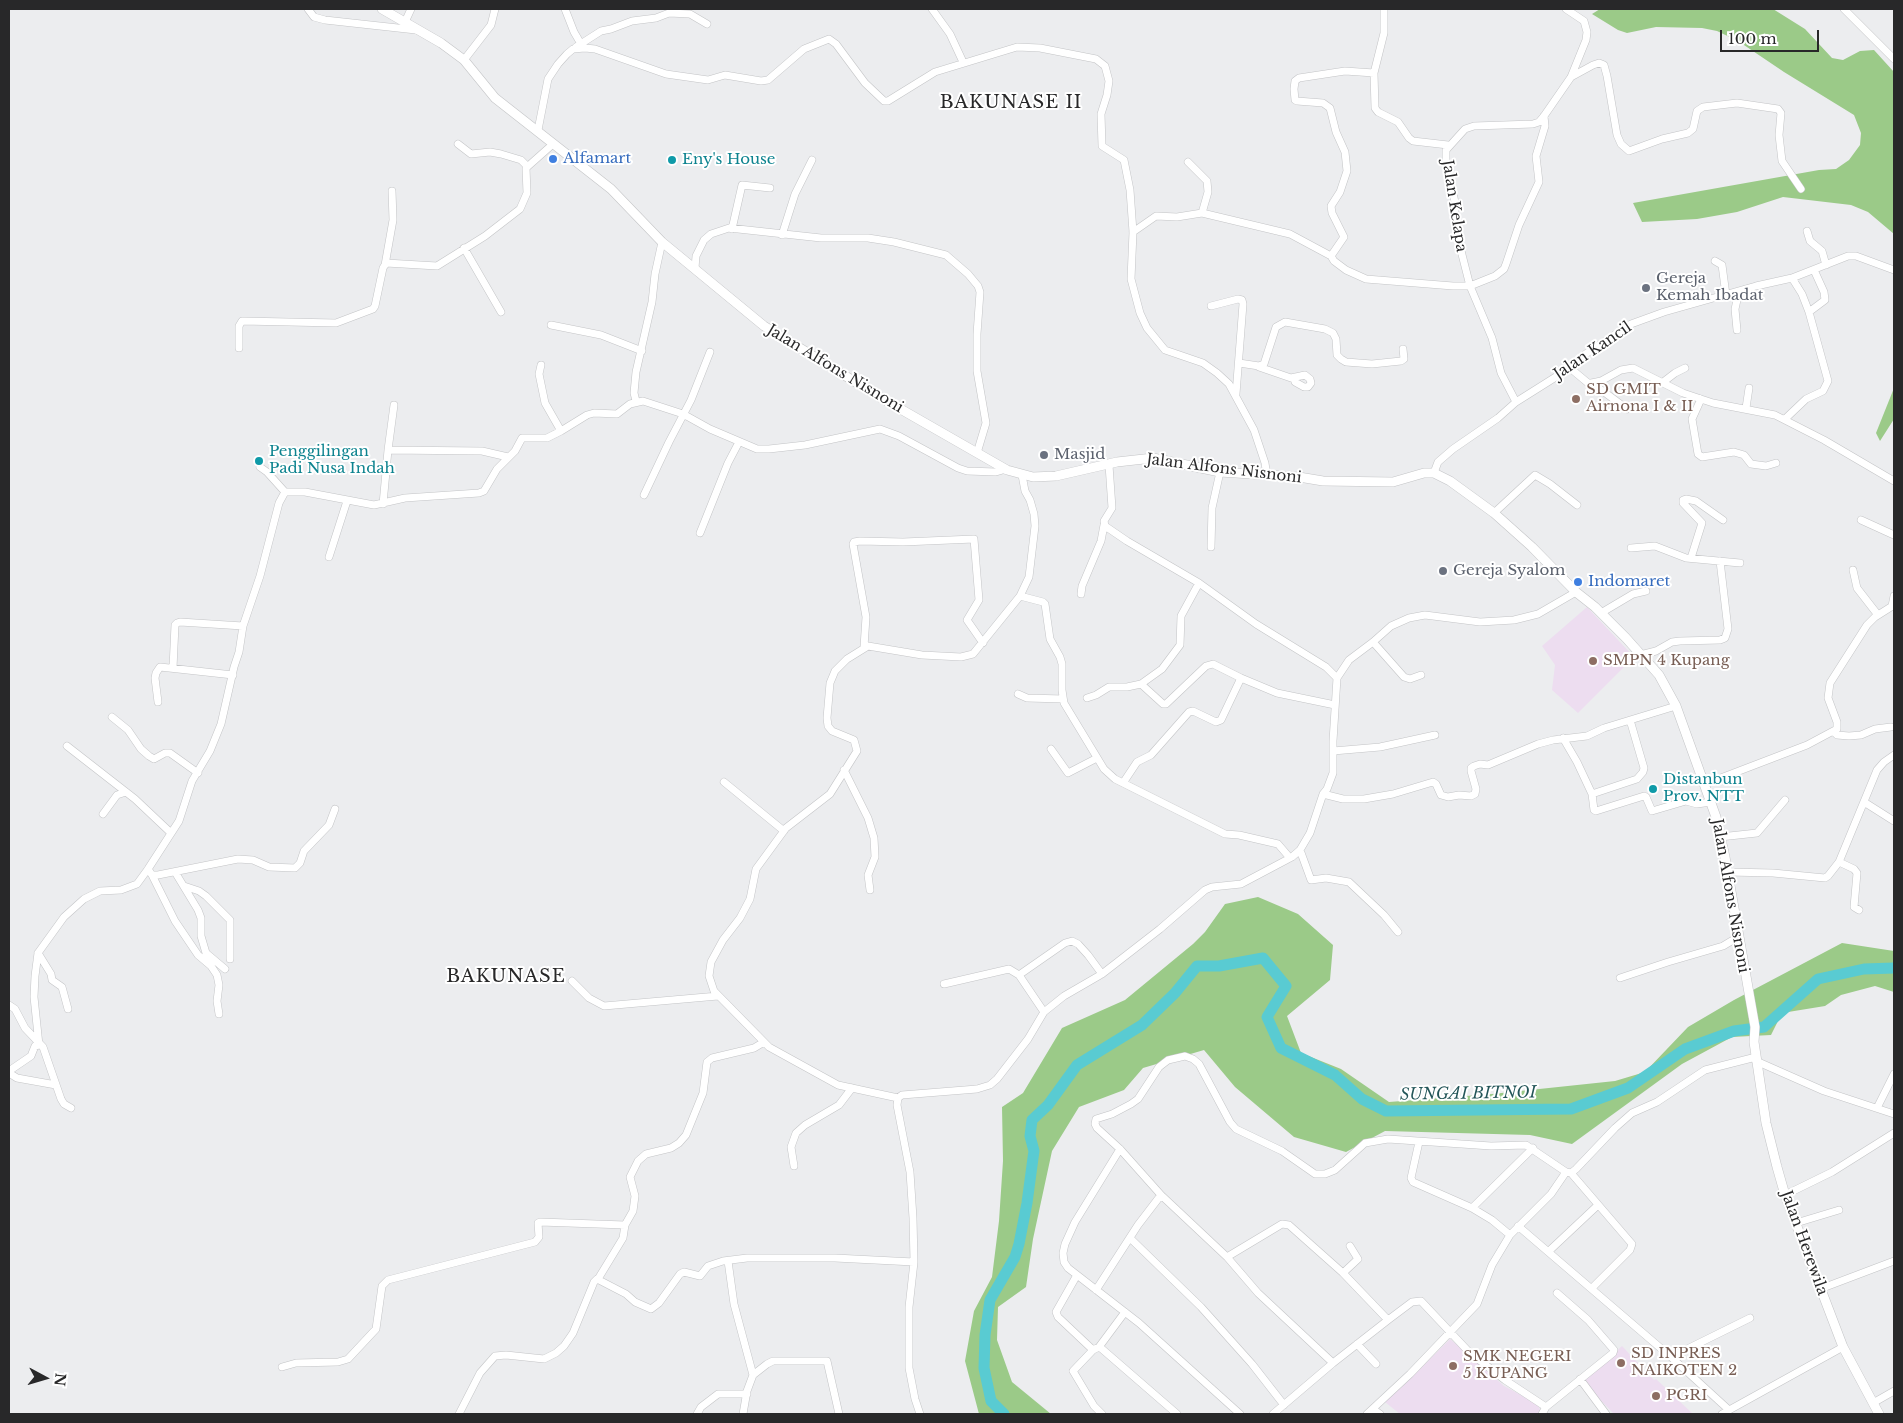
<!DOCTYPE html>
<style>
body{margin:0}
#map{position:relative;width:1903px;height:1423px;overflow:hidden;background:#ecedef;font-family:"Libre Baskerville",serif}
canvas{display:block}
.frame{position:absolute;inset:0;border:10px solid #282829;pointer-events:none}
.north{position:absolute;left:20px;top:1353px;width:50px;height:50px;-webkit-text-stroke:4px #fff;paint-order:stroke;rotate:96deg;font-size:14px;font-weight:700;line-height:20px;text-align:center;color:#282829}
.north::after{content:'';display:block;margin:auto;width:18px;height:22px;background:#282829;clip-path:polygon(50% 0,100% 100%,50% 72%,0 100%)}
.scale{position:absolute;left:1720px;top:30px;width:99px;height:22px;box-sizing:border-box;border:2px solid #282829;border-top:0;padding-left:6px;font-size:15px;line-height:18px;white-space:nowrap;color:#282829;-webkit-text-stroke:4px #fff;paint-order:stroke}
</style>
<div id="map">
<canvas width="1903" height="1423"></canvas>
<div class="frame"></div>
<div class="north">N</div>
<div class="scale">100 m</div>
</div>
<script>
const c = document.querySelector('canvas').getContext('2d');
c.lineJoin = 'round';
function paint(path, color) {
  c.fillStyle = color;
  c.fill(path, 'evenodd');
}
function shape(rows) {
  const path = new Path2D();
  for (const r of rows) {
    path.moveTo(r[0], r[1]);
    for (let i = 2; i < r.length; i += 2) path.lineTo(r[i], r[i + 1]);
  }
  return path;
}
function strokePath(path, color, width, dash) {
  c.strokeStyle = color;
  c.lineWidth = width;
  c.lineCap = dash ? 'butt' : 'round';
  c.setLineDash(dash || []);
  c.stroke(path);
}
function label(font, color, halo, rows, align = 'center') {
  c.font = font + ' "Libre Baskerville",serif';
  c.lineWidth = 4;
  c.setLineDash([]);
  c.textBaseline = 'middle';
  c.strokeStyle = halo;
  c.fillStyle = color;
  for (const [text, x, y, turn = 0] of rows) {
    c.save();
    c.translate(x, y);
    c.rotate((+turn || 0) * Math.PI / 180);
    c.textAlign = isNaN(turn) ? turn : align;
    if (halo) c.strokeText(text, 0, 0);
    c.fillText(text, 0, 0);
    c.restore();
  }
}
paint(shape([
 [1587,607,1634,657,1578,713,1552,690,1555,665,1542,646],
 [1450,1339,1504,1386,1538,1404,1540,1410,1538,1414,1400,1414,1385,1402,1398,1388,1400,1389],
 [1622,1346,1654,1380,1656,1379,1693,1414,1614,1414,1583,1382]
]), '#edddf0');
paint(shape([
 [1600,9,1773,9,1805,29,1832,58,1843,60,1860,51,1874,50,1894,72,1894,234,1868,212,1851,205,1783,197,1737,212,1697,219,1642,222,1633,203,1819,170,1836,169,1849,160,1860,145,1861,133,1854,115,1784,72,1738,41,1717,31,1702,28,1656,27,1627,33,1618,30,1592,14],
 [1894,388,1894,419,1880,441,1876,433],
 [1258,897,1298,914,1333,945,1330,980,1287,1016,1301,1053,1341,1069,1389,1102,1492,1094,1615,1081,1645,1072,1688,1027,1734,1000,1842,943,1894,951,1894,992,1875,986,1841,995,1825,1006,1782,1013,1771,1035,1732,1037,1682,1064,1572,1144,1530,1135,1385,1131,1346,1152,1294,1137,1235,1087,1204,1050,1143,1068,1124,1090,1079,1107,1052,1151,1033,1239,1026,1287,998,1307,997,1340,1012,1382,1051,1414,979,1414,965,1361,974,1311,992,1277,999,1221,1003,1161,1002,1107,1023,1093,1062,1028,1125,1000,1193,944,1205,932,1225,904]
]), '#9bca88');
strokePath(shape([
 [1004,1414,991,1401,984,1368,985,1335,990,1300,1015,1257,1019,1244,1027,1203,1033,1158,1034,1151,1030,1136,1032,1120,1048,1105,1077,1065,1142,1025,1175,993,1197,966,1219,966,1263,958,1286,986,1267,1017,1281,1048,1335,1075,1362,1099,1386,1111,1571,1109,1628,1088,1685,1049,1734,1031,1764,1027,1818,979,1864,969,1894,968]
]), '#59cbd2', 11);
const minor = shape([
 [308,9,314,17,325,20,416,30],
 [565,9,574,32,581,44],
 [932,9,950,34,963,62],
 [1384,9,1384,33,1374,73,1375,108,1378,112,1398,122,1409,138,1413,141,1448,145],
 [1844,9,1894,59],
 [405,22,411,9],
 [576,47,601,31,611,29,632,21,656,18,669,13,690,14,707,24],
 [464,60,491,25,495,9],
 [1571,77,1593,65,1599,63,1604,65,1607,76,1617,135,1621,144,1629,151,1662,139,1688,133,1693,129,1697,111,1703,107,1737,103,1778,109,1781,113,1779,135,1782,161,1801,189],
 [538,130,548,79,558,64,567,54,573,49,585,48,595,49,666,74,708,80,725,75,761,81,768,80,804,49,829,39,836,44,865,83,884,101,888,101,935,72,1017,47,1040,48,1096,59,1105,66,1109,81,1107,95,1101,114,1102,146,1124,160,1130,190,1133,232,1131,279,1140,313,1147,328,1165,350,1203,363,1217,373,1229,384,1254,430,1265,463,1267,476],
 [458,144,471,154,490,152,501,154,521,160,527,166],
 [1188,162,1207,181,1208,192,1202,213],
 [732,229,742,185,770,188],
 [1807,231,1810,241,1822,251,1826,265],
 [1133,232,1156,216,1177,217,1202,213,1290,234,1331,256,1334,261,1346,270,1366,279,1453,286,1470,286,1495,276,1504,269,1506,264,1519,225,1539,182,1536,156,1545,126,1544,116],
 [782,235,795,194,812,160],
 [464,248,501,312],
 [1331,256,1344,237,1332,213,1331,206,1340,192,1347,171,1345,152,1336,132,1330,108,1323,103,1297,101,1295,100,1294,89,1295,81,1299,78,1345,71,1374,73],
 [1715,261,1722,265,1726,295],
 [385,265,393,220,392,191],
 [695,268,696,256,704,240,711,234,729,228,821,238,868,238,894,242,946,255,968,274,978,286,980,292,977,334,977,371,986,423,977,453],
 [1211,306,1238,299,1242,300,1243,304,1236,394],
 [1809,312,1825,300,1824,292,1814,270],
 [551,325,601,335,642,351],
 [1737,330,1735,309,1739,291],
 [239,348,239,326,242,321,336,323,373,309,375,306,383,268,386,263,437,266,485,236,520,209,527,193,526,168,553,144],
 [1239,363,1259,366,1264,364,1276,327,1285,322,1325,329,1333,333,1336,339,1337,355,1341,359,1346,362,1372,364,1401,361,1404,359,1403,349],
 [541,365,539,374,545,403,561,431],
 [1259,367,1291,378,1305,375,1310,379,1311,383,1308,387,1304,387,1295,382,1294,378],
 [1570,368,1588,383,1592,383,1601,381,1621,370,1633,368,1683,393,1713,403,1775,415,1824,440,1894,481],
 [1592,383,1627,409],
 [1662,383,1675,373,1685,368],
 [1701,399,1692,419,1698,454,1702,457,1734,452,1744,455,1751,464,1766,466,1776,463],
 [636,401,634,393,636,372,652,302,655,274,662,242],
 [1516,402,1501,373,1492,338,1470,286,1455,227,1455,202,1446,163,1446,150,1465,129,1474,126,1533,124,1539,122,1544,116,1571,77,1586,40,1587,32,1584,21,1566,9],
 [1746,408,1749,388],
 [1785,419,1806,399,1823,391,1828,381,1809,312,1802,294,1792,278],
 [388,450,394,405],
 [1109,465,1112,508,1104,521,1105,526,1127,541,1199,583,1256,624,1326,667,1337,678],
 [260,467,267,472,285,492],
 [1436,474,1435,470,1438,462,1453,449,1498,418,1516,402,1570,368,1584,355,1631,324,1664,312,1756,286,1792,278,1848,256,1856,256,1894,270],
 [644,495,669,442,691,400,710,352],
 [383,504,388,450,482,451,508,457],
 [1494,513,1535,475,1550,484,1577,505],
 [1861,520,1894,535],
 [700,533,728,463,739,442],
 [1211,547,1212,508,1220,472],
 [1631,548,1655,546,1686,558,1740,563],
 [329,557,347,501],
 [1691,558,1702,523,1683,503,1683,500,1686,499,1696,501,1723,520],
 [1853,570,1857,588,1878,615],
 [1081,594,1082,586,1101,541,1104,525],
 [1020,596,1043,602,1045,604,1050,639,1060,657,1062,664,1062,690,1064,703,1104,769,1115,779,1225,834,1239,835,1278,844,1290,858],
 [1892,606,1894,596],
 [1601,613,1633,594,1646,591],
 [1373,642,1404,677,1410,679,1421,675],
 [864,647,866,617,853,544,854,542,860,541,903,542,974,539,979,600,967,620,983,643],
 [1640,655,1656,651,1672,642,1680,641,1720,640,1725,638,1728,629,1720,561],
 [173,668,175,625,177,623,180,622,243,626],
 [1141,684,1163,704,1166,704,1206,666,1213,664,1241,678,1277,693,1335,705],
 [1018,694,1027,698,1063,699],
 [1087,698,1096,695,1109,687,1127,687,1141,684,1162,669,1180,645,1181,616,1199,583],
 [158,702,155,678,156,673,160,667,233,675],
 [112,717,128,730,141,749,149,756,154,759,165,753,170,753,198,773],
 [1834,732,1837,735,1849,736,1861,735,1875,729,1891,727],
 [1563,738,1577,762,1592,794,1594,810,1596,811,1644,796,1646,797,1652,811,1686,801,1697,804,1711,802],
 [67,746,135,799,171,833],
 [1051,749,1068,773,1097,758],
 [1333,751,1380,747,1435,735],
 [844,770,868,818,874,838,875,857,868,875,870,890],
 [724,782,784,831],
 [1123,783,1137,762,1151,755,1189,712,1193,711,1216,722,1221,720,1241,678],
 [1705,784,1807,745,1837,729,1837,722,1828,698,1830,683,1867,625,1875,617,1894,605],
 [1323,794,1343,799,1364,799,1393,794,1433,782,1436,784,1441,795,1448,797,1459,795,1471,796,1475,794,1476,789,1471,771,1471,768,1474,766,1480,764,1488,765,1538,744,1553,740,1587,736,1604,728,1676,706],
 [1592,794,1637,779,1643,772,1644,768,1630,720],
 [1864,802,1894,821],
 [103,814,117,795,126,792],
 [1720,837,1757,833,1785,800],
 [1300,850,1311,880,1326,878,1349,882,1384,915,1398,932],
 [1839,862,1854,869,1857,873,1854,907,1859,910],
 [148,869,152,875,158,875,238,859,253,860,269,867,295,868,300,863,304,851,329,825,335,809],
 [175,872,198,910,201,918,201,936,206,953,225,969],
 [1728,872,1773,873,1825,878,1828,876,1839,862,1877,770,1884,762,1894,755],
 [152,875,175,921,198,955,211,966,217,975,219,985,217,1001,219,1014],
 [184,886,199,891,206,896,230,920,230,959],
 [38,953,51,974,52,980,62,987,68,1009],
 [1019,975,1065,943,1072,941,1078,944,1088,955,1102,974],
 [1620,978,1668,962,1723,946,1738,937],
 [572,981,589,998,604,1006,718,996],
 [944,984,1009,969,1019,975,1044,1012],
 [9,1005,15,1009,25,1028,43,1047,61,1099,64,1104,71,1108],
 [1756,1061,1824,1091,1894,1114],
 [9,1071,31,1056,35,1046,39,1045,34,997,35,976,38,953,64,917,84,899,100,891,121,890,137,884,148,869,179,821,192,781,210,751,221,724,234,667,239,652,243,626,260,576,279,503,285,492,305,492,374,505,405,498,479,493,484,491,497,469,515,451,522,438,547,438,561,431,587,415,594,413,617,414,630,404,643,401,683,414,710,429,757,449,769,449,805,445,880,429,899,436,958,468,967,471,996,472,1006,469],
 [9,1073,17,1078,56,1085],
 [898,1098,838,1085,769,1047,714,991,709,976,711,962,723,940,740,918,750,899,756,869,786,828,830,794,857,751,854,740,832,731,828,726,827,718,830,683,835,671,847,659,868,646,922,655,961,657,973,654,1020,596,1029,577,1035,526,1034,514,1030,500,1025,491,1022,475],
 [1877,1108,1894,1074],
 [1419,1142,1411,1178,1413,1182,1472,1208,1492,1220,1510,1235],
 [1120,1149,1075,1222,1065,1244,1063,1253,1064,1262,1068,1268,1139,1323,1240,1414],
 [794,1166,791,1147,796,1133,805,1125,839,1105,852,1088],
 [1571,1173,1632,1244,1630,1250,1592,1288],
 [1785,1195,1832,1172,1894,1133],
 [1472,1208,1533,1148],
 [1796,1223,1839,1210],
 [1518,1226,1671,1357,1729,1410],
 [1130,1238,1201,1307,1252,1364,1284,1405],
 [1549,1251,1598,1205],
 [1227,1257,1282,1224,1289,1225,1343,1273,1388,1320,1333,1363,1273,1414],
 [728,1261,734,1304,753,1375,747,1391,743,1414],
 [1343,1273,1358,1259,1350,1246],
 [1077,1275,1056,1312,1058,1317,1093,1350,1099,1347,1102,1349,1177,1414],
 [598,1279,623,1238,625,1225,633,1211,635,1196,630,1177,638,1161,646,1154,671,1148,679,1143,686,1135,703,1093,707,1062,712,1058,754,1048,764,1042],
 [1820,1289,1894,1261],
 [1096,1290,1138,1225,1161,1195],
 [1388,1320,1412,1302,1421,1301,1469,1352,1505,1380,1546,1407,1613,1353,1614,1350,1588,1320,1557,1293],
 [1357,1344,1376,1364],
 [1099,1347,1125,1312],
 [1093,1350,1073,1371,1094,1406,1102,1414],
 [1671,1357,1750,1318],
 [1333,1363,1258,1293,1227,1257,1161,1195,1120,1149,1097,1128,1095,1124,1096,1119,1112,1114,1131,1104,1138,1099,1159,1067,1168,1060,1185,1056,1193,1059,1199,1064,1230,1122,1236,1129,1282,1151,1315,1174,1325,1174,1335,1170,1365,1143,1388,1139,1491,1146,1526,1145,1566,1172],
 [282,1367,296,1363,338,1362,348,1359,376,1329,382,1286,388,1280,535,1242,539,1237,538,1223,540,1222,625,1225],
 [753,1375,767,1364,773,1361,827,1361,839,1414],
 [1580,1379,1606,1414],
 [1873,1403,1894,1391],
 [1373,1409,1380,1414],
 [459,1414,480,1373,495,1356,506,1355,544,1359,556,1353,564,1346,573,1333,594,1282,597,1279,626,1294,635,1302,651,1309,659,1303,680,1274,684,1272,700,1276,708,1266,723,1261,747,1258,835,1258,914,1262],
 [697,1414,701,1407,718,1394,747,1394],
 [920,1414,915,1399,909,1368,909,1307,914,1262,913,1218,910,1172,897,1105,898,1098,902,1095,977,1089,990,1085,997,1079,1028,1039,1044,1012,1064,996,1102,974,1160,929,1205,890,1212,887,1241,884,1292,857,1300,850,1310,833,1323,794,1327,789,1333,773,1333,741,1337,678,1349,660,1373,642,1391,626,1409,618,1425,615,1480,622,1514,620,1538,614,1576,592],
 [1367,1414,1410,1374,1477,1304,1492,1265,1510,1235,1551,1194,1566,1172,1571,1173,1576,1169,1615,1128,1632,1113,1657,1102,1705,1070,1756,1057],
 [1542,1414,1546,1407],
 [1722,1414,1843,1347]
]);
const major = shape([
 [382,9,441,43,464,60,495,98,611,189,662,242,764,326,883,399,1007,470,1033,477,1056,476,1117,462,1153,458,1220,472,1299,477,1323,481,1393,482,1424,473,1434,473,1450,481,1494,513,1532,547,1576,592,1595,607,1626,638,1659,675,1676,706,1716,817,1725,857,1755,1027,1754,1042,1766,1123,1777,1167,1785,1195,1843,1347,1879,1414]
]);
strokePath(minor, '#c3c4c6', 8);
strokePath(major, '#c3c4c6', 10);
strokePath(minor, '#fff', 7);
strokePath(major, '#fff', 9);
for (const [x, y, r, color] of [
 [553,159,5,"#3f7fe0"],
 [672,160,5,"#0f9aa8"],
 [1646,288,5,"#6b7280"],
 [1576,399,5,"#8d6e63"],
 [1044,455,5,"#6b7280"],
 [259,461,5,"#0f9aa8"],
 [1443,571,5,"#6b7280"],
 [1578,582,5,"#3f7fe0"],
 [1593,661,5,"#8d6e63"],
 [1653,789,5,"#0f9aa8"],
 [1621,1363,5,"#8d6e63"],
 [1453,1366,5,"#8d6e63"],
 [1656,1396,5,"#8d6e63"]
]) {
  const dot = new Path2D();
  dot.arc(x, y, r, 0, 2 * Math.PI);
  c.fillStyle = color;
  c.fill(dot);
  strokePath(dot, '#fff', 2);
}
label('15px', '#366cbe', '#fff', [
 ["Alfamart",563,159],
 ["Indomaret",1588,582]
], 'left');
label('15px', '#0d838f', '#fff', [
 ["Eny's House",682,160],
 ["Penggilingan",269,452],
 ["Padi Nusa Indah",269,469],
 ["Distanbun",1663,780],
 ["Prov. NTT",1663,797]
], 'left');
label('15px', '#282829', '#fff', [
 ["Jalan Kelapa",1454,206,81],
 ["Jalan Kancil",1593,351,-34],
 ["Jalan Alfons Nisnoni",835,369,31],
 ["Jalan Alfons Nisnoni",1224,469,7],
 ["Jalan Alfons Nisnoni",1730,896,80],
 ["Jalan Herewila",1804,1243,70]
]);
label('15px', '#5b616d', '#fff', [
 ["Gereja",1656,279],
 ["Kemah Ibadat",1656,296],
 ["Masjid",1054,455],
 ["Gereja Syalom",1453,571]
], 'left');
label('15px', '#785e54', '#fff', [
 ["SD GMIT",1586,390],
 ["Airnona I & II",1586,407],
 ["SMPN 4 Kupang",1603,661],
 ["SD INPRES",1631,1354],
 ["NAIKOTEN 2",1631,1371],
 ["SMK NEGERI",1463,1357],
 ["5 KUPANG",1463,1374],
 ["PGRI",1666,1396]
], 'left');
label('italic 16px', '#235558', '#fff', [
 ["SUNGAI BITNOI",1468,1094,-1]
]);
c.letterSpacing = '1px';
label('18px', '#282829', '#fff', [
 ["BAKUNASE II",1011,103],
 ["BAKUNASE",506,977]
]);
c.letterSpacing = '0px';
</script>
